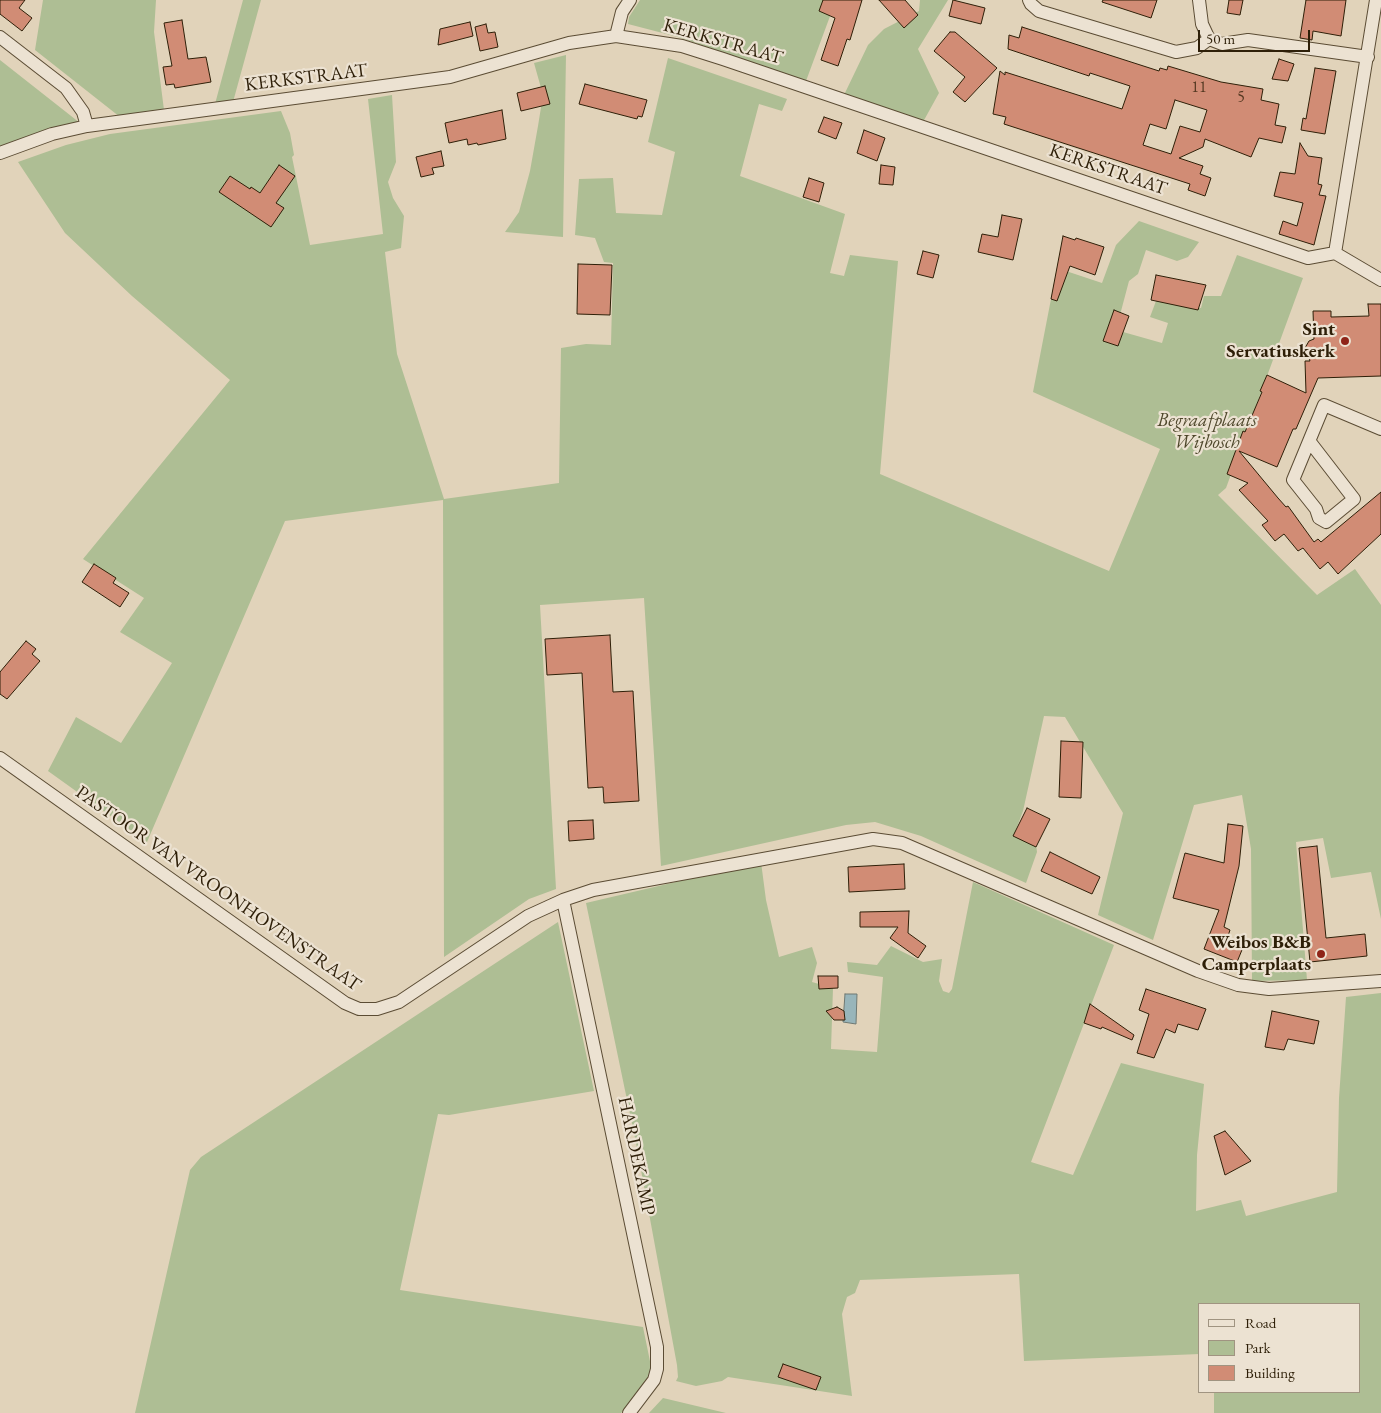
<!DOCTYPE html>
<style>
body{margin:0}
#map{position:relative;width:1381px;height:1413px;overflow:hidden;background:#e1d3ba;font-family:"EB Garamond",serif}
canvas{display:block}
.legend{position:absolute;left:1198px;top:1303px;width:162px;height:90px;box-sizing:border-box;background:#ece2d2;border:1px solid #a09481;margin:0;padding:6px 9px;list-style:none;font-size:15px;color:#2e1f08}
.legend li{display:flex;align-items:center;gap:10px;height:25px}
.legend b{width:25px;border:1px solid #a09481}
.scale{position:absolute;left:1198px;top:30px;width:112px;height:22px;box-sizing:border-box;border:2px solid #2e1f08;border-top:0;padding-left:6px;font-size:15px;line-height:18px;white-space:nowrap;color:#2e1f08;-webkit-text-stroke:4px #ece2d2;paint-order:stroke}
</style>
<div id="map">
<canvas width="1381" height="1413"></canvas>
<ul class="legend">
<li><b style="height:6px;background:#ece2d2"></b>Road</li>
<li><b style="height:14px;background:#aebe94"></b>Park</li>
<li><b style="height:14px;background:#d18c75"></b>Building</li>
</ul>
<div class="scale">50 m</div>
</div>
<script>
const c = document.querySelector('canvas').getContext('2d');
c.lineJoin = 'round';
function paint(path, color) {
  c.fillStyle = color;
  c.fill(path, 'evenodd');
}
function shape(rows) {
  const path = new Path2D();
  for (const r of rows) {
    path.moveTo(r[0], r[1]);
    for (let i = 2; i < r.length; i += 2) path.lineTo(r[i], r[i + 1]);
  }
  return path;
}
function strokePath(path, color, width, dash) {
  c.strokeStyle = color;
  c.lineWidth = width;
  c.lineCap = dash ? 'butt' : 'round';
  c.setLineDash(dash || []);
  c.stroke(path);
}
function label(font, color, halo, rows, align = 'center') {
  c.font = font + ' "EB Garamond",serif';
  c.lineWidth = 4.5;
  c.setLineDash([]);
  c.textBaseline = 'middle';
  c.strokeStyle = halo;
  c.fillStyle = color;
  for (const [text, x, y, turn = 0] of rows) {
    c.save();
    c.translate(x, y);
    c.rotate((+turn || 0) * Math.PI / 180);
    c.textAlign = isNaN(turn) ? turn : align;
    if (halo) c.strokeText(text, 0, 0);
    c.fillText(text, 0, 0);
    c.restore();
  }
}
paint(shape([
 [43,0,156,0,154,32,164,110,120,117,35,50],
 [243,0,261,0,233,102,215,104],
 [640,0,836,0,806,81,678,37,628,24,629,17],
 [920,0,948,0,918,49,939,93,923,122,844,95,868,45,884,29,919,11],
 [566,55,563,237,505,232,519,212,530,171,538,126,543,95,534,63],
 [668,58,787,99,782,111,759,104,740,176,845,214,830,273,844,276,850,255,898,261,880,474,1109,571,1160,449,1033,392,1057,268,1102,283,1116,245,1139,221,1199,242,1188,257,1177,261,1146,250,1138,274,1129,281,1116,330,1162,343,1168,323,1150,317,1156,301,1201,308,1204,296,1221,296,1237,255,1303,278,1226,488,1218,495,1317,595,1355,569,1381,605,1381,919,1371,872,1331,878,1323,838,1296,842,1307,980,1252,981,1251,849,1242,795,1194,805,1153,940,1098,915,1123,813,1065,717,1044,716,1023,811,1014,835,1036,844,1037,852,1026,883,921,836,875,822,846,825,661,866,644,598,540,605,556,889,529,899,444,957,443,500,285,521,147,842,48,771,76,717,121,743,172,663,120,632,144,598,83,559,230,380,132,296,65,233,18,162,66,145,110,134,281,111,290,133,294,155,292,157,310,245,383,234,368,99,392,95,396,162,388,182,393,198,404,216,401,248,385,252,397,354,444,499,559,483,561,348,586,344,611,345,613,263,604,262,595,238,575,235,579,179,613,178,616,213,662,215,675,152,648,142],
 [0,60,80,123,0,149],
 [761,862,766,900,779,957,812,947,817,963,812,982,833,988,831,1049,877,1052,883,977,848,972,847,962,877,965,891,946,923,962,942,959,939,981,943,991,949,993,952,989,973,882,1114,945,1031,1162,1073,1175,1121,1063,1204,1084,1197,1155,1196,1211,1241,1200,1246,1216,1337,1192,1339,1098,1346,997,1381,993,1381,1413,1214,1413,1214,1392,1360,1392,1360,1304,1200,1304,1200,1354,1024,1361,1019,1274,860,1280,855,1293,847,1297,842,1314,852,1396,728,1377,722,1381,696,1386,676,1381,678,1377,677,1365,636,1143,586,903],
 [558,922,594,1091,449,1115,438,1114,400,1290,643,1327,653,1376,648,1385,621,1413,135,1413,190,1170,201,1157],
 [663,1398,726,1413,649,1413]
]), '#aebe94');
const water = shape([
 [845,994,857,994,856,1024,843,1022,845,994]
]);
paint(water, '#98b5ba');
strokePath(water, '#6e7973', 1);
const building = shape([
 [0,0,25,0,19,8,32,18,22,31,0,14,0,0],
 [823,0,862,0,850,40,847,39,838,66,821,60,835,18,819,11,823,0],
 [879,0,905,0,918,15,904,28,879,0],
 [953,0,985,8,981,24,949,16,953,0],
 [1103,0,1157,0,1151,18,1102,2,1103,0],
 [1229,0,1243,0,1240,15,1227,13,1229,0],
 [1306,0,1346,0,1341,36,1313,31,1312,40,1300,38,1306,0],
 [182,20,188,59,206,57,211,82,175,88,174,84,166,85,163,67,172,66,164,23,182,20],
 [470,22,473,36,438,45,440,29,470,22],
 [486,24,488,33,495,32,498,47,480,51,475,27,486,24],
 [1022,27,1159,71,1160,68,1167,70,1168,66,1221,82,1263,89,1261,100,1279,104,1275,125,1286,127,1282,143,1259,138,1251,157,1205,139,1203,147,1179,158,1203,166,1200,174,1211,178,1205,196,1188,190,1190,184,1004,124,1006,117,993,114,1000,71,1005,75,1005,72,1122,109,1130,86,1090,73,1089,76,1008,49,1009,35,1019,38,1022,27],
 [1175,100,1207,110,1200,132,1180,126,1171,154,1143,145,1150,124,1166,129,1175,100],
 [950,32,955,32,997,68,965,102,953,92,965,77,934,51,950,32],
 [1279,59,1294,64,1288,81,1272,79,1279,59],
 [1315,68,1336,71,1325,134,1301,130,1303,118,1306,119,1315,68],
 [585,84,647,100,642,117,638,116,637,119,579,104,585,84],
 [545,86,550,104,521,111,517,93,545,86],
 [502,110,506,139,478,145,477,143,468,145,467,139,449,143,445,123,502,110],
 [824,117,842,123,836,139,818,132,824,117],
 [864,130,885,138,877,161,857,153,864,130],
 [1300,143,1308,156,1322,158,1318,184,1322,185,1319,195,1326,196,1314,245,1279,234,1283,221,1297,226,1303,203,1274,196,1280,172,1295,174,1300,143],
 [441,151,444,166,432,168,434,174,421,177,416,157,441,151],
 [279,165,295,176,276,203,284,208,271,227,219,192,230,176,250,189,251,187,260,193,279,165],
 [881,165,895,167,893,185,879,184,881,165],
 [809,178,824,183,819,202,803,197,809,178],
 [1002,215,1022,219,1013,260,978,252,982,234,998,237,1002,215],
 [1063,236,1075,240,1076,238,1104,247,1095,275,1070,266,1057,301,1051,299,1063,236],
 [923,251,939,255,933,278,917,274,923,251],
 [578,264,612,265,610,315,577,314,578,264],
 [1156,275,1206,285,1198,310,1151,300,1156,275],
 [1368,304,1381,304,1381,376,1318,378,1296,429,1293,429,1277,467,1239,451,1278,498,1286,507,1288,506,1314,542,1318,539,1321,542,1381,492,1381,534,1338,574,1328,562,1320,569,1303,548,1298,551,1284,534,1275,541,1262,525,1268,521,1239,490,1248,483,1227,474,1243,431,1245,432,1262,392,1260,391,1267,375,1306,393,1305,361,1310,361,1305,348,1309,341,1314,339,1313,311,1331,311,1331,317,1369,316,1368,304],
 [1114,310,1129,316,1118,346,1103,341,1114,310],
 [94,564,116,578,113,583,129,593,120,607,82,582,94,564],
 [610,635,613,692,633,691,639,801,604,803,603,787,588,788,582,673,547,675,545,639,610,635],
 [26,641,36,649,32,654,40,661,7,699,0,694,0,672,26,641],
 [1061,741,1083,742,1081,798,1059,797,1061,741],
 [1027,808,1050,819,1036,847,1013,836,1027,808],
 [593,820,594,839,569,841,568,821,593,820],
 [1228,824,1243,826,1239,866,1224,927,1230,930,1227,939,1244,945,1237,962,1204,949,1219,910,1173,898,1185,853,1224,863,1228,824],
 [1317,846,1326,938,1365,934,1367,956,1310,962,1299,848,1317,846],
 [1050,852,1100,877,1092,894,1041,871,1050,852],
 [904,864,905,889,849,892,848,867,904,864],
 [909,911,908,933,926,946,918,958,890,938,898,927,860,927,860,912,909,911],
 [818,976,838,976,838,988,819,989,818,976],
 [1146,989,1206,1009,1198,1030,1178,1024,1175,1033,1166,1029,1154,1058,1137,1053,1149,1014,1139,1010,1146,989],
 [1090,1004,1134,1035,1132,1040,1102,1027,1101,1029,1084,1023,1090,1004],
 [837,1007,844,1011,845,1020,834,1020,826,1011,837,1007],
 [1272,1011,1319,1021,1314,1044,1288,1039,1284,1050,1265,1047,1272,1011],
 [1225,1131,1251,1161,1225,1175,1214,1136,1225,1131],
 [783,1364,821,1377,816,1390,778,1377,783,1364]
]);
paint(building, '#d18c75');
strokePath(building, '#2e1f08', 1);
const minor = shape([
 [1029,0,1031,4,1039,11,1176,52,1197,48,1209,39,1222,44,1248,40,1368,57],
 [1199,0,1202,24,1209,39],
 [616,36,622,12,630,0],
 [0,37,66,88,83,112,87,126],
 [0,153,52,134,87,126,450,77,569,43,616,36,682,46,723,59,1308,258,1335,253,1381,280],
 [1335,253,1376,0],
 [1310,442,1354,499,1326,522,1319,518,1316,509,1293,480,1324,405,1381,429],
 [0,758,345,1003,359,1009,377,1009,399,1002,528,916,563,900,593,890,873,839,902,843,1198,971,1238,985,1269,989,1381,981],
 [563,900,657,1347,657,1369,654,1380,629,1413]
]);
strokePath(minor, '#5b4c34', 14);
strokePath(minor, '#ece2d2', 12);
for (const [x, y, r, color] of [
 [1345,341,5,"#8f2418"],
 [1321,954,5,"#8f2418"]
]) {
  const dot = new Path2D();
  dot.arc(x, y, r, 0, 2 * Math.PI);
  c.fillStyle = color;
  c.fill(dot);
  strokePath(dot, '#ece2d2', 2);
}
label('16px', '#573a23', null, [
 ["11",1199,88],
 ["5",1241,98]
]);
label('19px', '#2e1f08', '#ece2d2', [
 ["KERKSTRAAT",723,42,16],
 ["KERKSTRAAT",306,78,-7],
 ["KERKSTRAAT",1108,170,19],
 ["PASTOOR VAN VROONHOVENSTRAAT",218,889,35],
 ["HARDEKAMP",636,1156,78]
]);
label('bold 19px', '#2e1f08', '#ece2d2', [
 ["Sint",1335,330],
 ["Servatiuskerk",1335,352],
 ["Weibos B&B",1311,943],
 ["Camperplaats",1311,965]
], 'right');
label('italic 19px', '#4e472b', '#ece2d2', [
 ["Begraafplaats",1207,421],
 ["Wijbosch",1207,443]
]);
</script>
